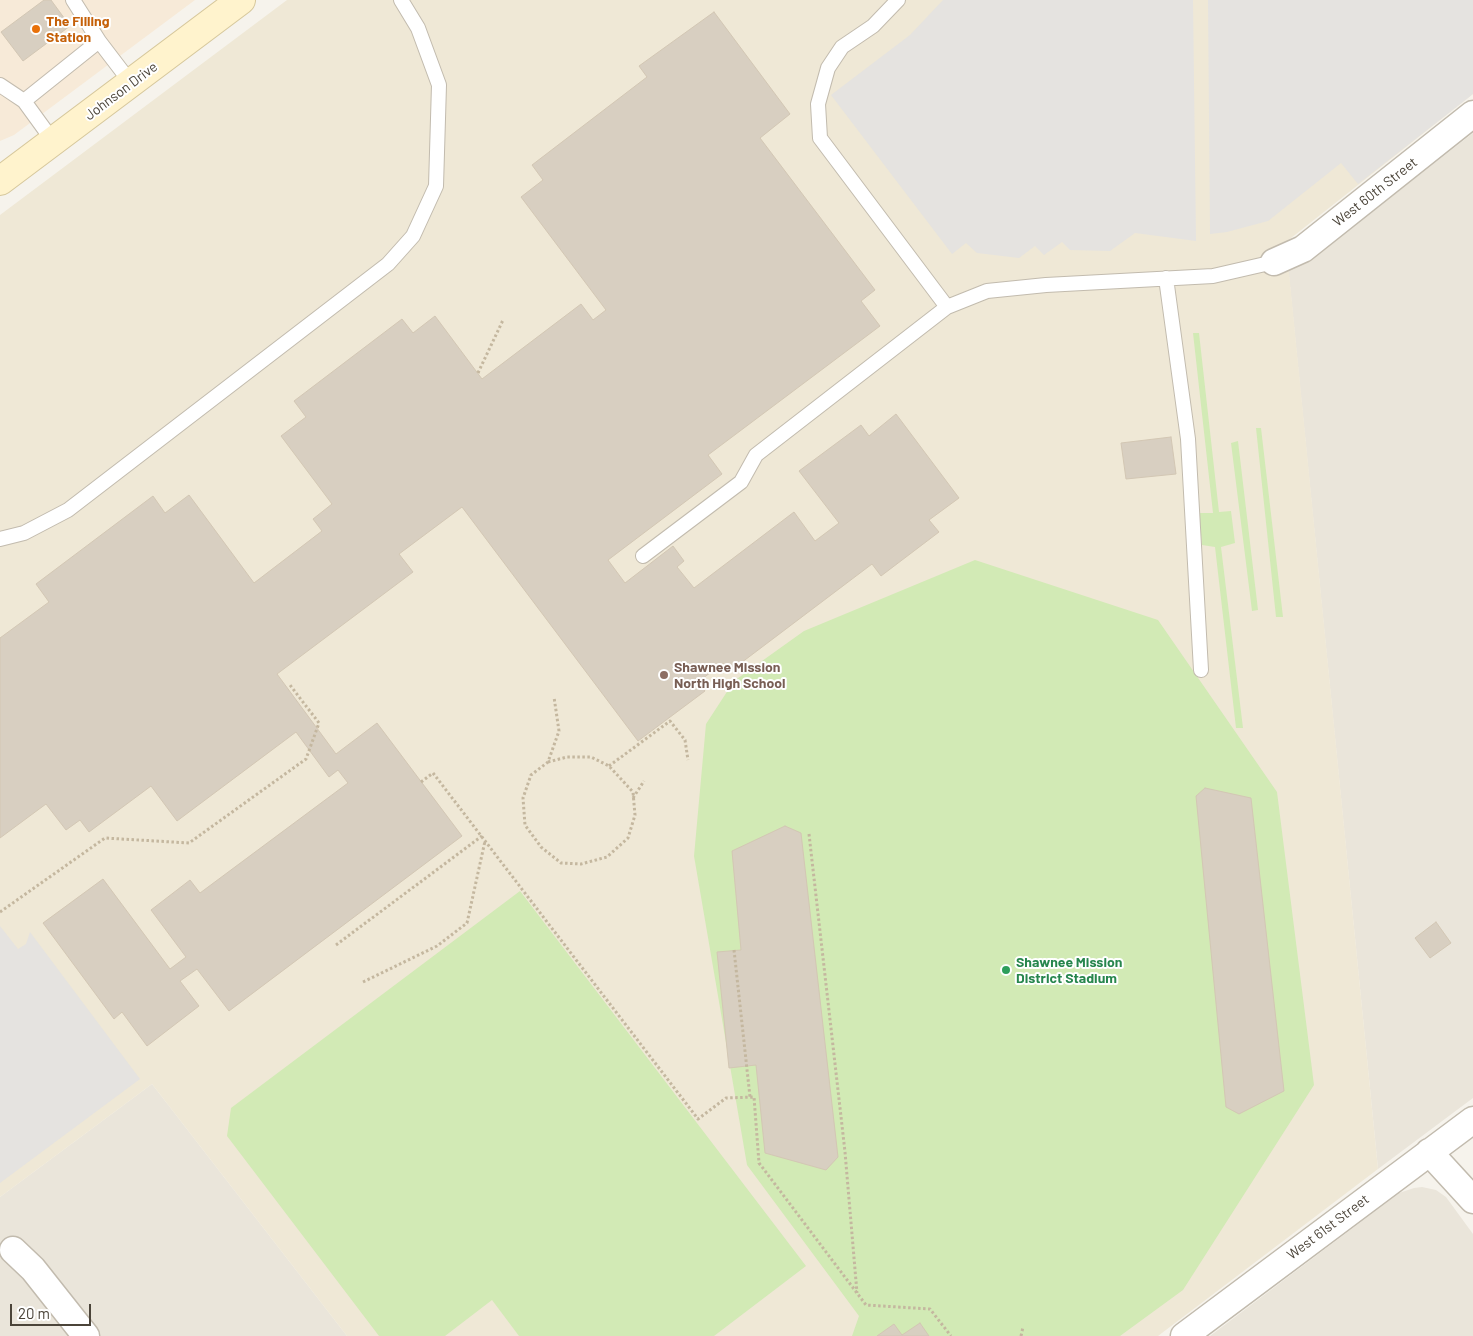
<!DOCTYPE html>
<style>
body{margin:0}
#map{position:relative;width:1473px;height:1336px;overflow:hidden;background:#f6f3ec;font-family:Barlow,sans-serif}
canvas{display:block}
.scale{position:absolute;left:10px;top:1304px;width:81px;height:22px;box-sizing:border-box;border:2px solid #4b4439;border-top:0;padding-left:6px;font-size:15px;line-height:18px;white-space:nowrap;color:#4b4439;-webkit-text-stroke:4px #fff;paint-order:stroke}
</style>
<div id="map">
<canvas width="1473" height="1336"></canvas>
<div class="scale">20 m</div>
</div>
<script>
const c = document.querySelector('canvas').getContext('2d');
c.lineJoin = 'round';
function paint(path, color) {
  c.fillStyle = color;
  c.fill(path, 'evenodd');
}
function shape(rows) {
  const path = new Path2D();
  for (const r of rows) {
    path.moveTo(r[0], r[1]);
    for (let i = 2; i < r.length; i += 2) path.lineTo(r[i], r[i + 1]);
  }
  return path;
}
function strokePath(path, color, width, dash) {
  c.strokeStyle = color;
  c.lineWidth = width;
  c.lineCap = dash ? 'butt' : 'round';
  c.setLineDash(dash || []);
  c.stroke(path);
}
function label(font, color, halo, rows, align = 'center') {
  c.font = font + ' Barlow,sans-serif';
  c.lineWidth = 4;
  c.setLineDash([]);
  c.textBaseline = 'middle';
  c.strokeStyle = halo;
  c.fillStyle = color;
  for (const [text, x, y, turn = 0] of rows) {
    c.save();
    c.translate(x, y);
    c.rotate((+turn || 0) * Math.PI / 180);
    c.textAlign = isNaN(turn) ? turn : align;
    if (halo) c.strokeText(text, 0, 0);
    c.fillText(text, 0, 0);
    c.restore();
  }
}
paint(shape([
 [1473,133,1473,1098,1378,1169,1288,266,1327,247],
 [152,1084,347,1336,0,1336,0,1197],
 [1422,1187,1436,1190,1446,1197,1473,1234,1473,1336,1210,1336,1399,1193,1414,1188]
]), '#eae5da');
paint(shape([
 [0,0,195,0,14,135,0,141]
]), '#f7ead8');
paint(shape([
 [287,0,1473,0,1473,94,1286,242,1378,1169,1158,1336,347,1336,152,1084,0,1197,0,215]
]), '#efe8d6');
paint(shape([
 [1193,333,1199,333,1219,512,1231,511,1235,543,1221,547,1243,728,1236,728,1215,547,1202,545,1199,513,1213,513],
 [1256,428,1261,428,1283,617,1276,617],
 [1238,441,1258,610,1252,611,1231,443],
 [975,560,1158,620,1277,792,1314,1085,1183,1290,1120,1336,852,1336,859,1316,747,1165,694,856,706,724,734,681,804,631],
 [520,891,806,1266,714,1336,519,1336,492,1300,445,1336,379,1336,227,1136,231,1108]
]), '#d2eab5');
paint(shape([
 [943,0,1193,0,1196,241,1135,233,1110,251,1070,250,1062,242,1044,255,1035,246,1019,258,977,253,966,243,952,254,831,95,910,35],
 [1208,0,1473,0,1473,94,1358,184,1341,163,1268,221,1227,232,1210,234],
 [0,926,18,949,26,944,30,932,140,1079,0,1183]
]), '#e5e3e0');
const building = shape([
 [44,0,51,0,70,26,23,61,1,32,44,0],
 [714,12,790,114,760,138,875,290,861,301,880,326,708,455,722,474,608,560,625,583,673,546,684,561,677,567,694,588,794,512,815,541,839,523,799,471,861,425,869,436,896,414,959,498,929,520,939,532,881,576,872,564,729,672,723,663,698,682,705,691,638,741,462,507,399,554,413,572,277,674,336,754,377,723,462,836,229,1011,197,969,180,981,199,1006,147,1046,122,1012,114,1019,43,923,103,879,170,969,186,957,151,910,190,880,200,893,348,783,338,770,329,777,296,732,177,821,151,786,89,832,80,820,66,830,46,804,0,838,0,638,49,602,36,584,153,496,165,513,189,495,254,583,322,531,313,519,332,504,281,436,306,417,294,401,402,319,413,333,435,316,482,379,581,304,593,320,606,310,521,197,543,180,532,165,647,77,639,66,714,12],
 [1171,437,1176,474,1126,479,1121,443,1171,437],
 [1205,788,1251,798,1284,1091,1239,1114,1226,1107,1196,796,1205,788],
 [785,826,801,833,838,1157,826,1170,765,1153,756,1065,729,1068,717,952,741,950,732,851,785,826],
 [1436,922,1451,943,1430,958,1415,938,1436,922],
 [920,1323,929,1336,877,1336,894,1324,902,1335,920,1323]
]);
paint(building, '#d8cfc1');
strokePath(building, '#d3c7b4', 1);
const service = shape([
 [73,0,99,41],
 [898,0,873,26,842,47,828,68,818,104,820,138,947,307,987,291,1046,285,1213,276,1274,262],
 [0,85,24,101],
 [53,141,24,101,99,41,131,83],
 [1166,278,1188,439,1201,670],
 [0,539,24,533,68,510,388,264,413,236,436,186,439,85,418,28,401,0],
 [643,556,741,482,756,455,947,307]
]);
const minor = shape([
 [1274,262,1303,249,1473,114],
 [1429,1152,1473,1200],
 [13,1250,33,1269,86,1336],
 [1184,1336,1473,1120]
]);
const secondary = shape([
 [0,181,241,0]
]);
strokePath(service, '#c2bbae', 16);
strokePath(minor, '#c2bbae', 29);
strokePath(secondary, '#d6c79b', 30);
strokePath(shape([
 [478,373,503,320],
 [548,762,567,757,591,757,609,766,633,792,635,815,628,838,607,857,581,864,561,863,541,847,525,825,523,798,531,775,548,762,559,731,554,697],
 [609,766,670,721,685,740,688,760],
 [421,782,433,773,698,1119,726,1098,754,1097,759,1163,866,1305,930,1309,951,1336],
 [633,798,644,781],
 [809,834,845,1152,857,1293],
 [0,912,105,838,189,843,306,759,319,723,290,685],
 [336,945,482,836],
 [734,950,750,1097],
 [363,982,437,946,467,923,485,841],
 [1021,1336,1023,1327]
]), '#c4b79f', 3, [2.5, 2.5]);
strokePath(service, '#fff', 14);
strokePath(minor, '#fff', 26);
strokePath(secondary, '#fff3cd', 28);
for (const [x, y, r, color] of [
 [36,29,5,"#e8710a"],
 [664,675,5,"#8d6e63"],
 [1006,970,5,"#2e9e5b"]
]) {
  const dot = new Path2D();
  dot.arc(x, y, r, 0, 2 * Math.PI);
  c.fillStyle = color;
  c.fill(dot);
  strokePath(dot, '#fff', 2);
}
label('bold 14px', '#c56008', '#fff', [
 ["The Filling",46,21],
 ["Station",46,37]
], 'left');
label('14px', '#4b4439', '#fff', [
 ["Johnson Drive",121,91,-37],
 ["West 60th Street",1375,192,-38],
 ["West 61st Street",1328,1227,-37]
]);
label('bold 14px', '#785e54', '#fff', [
 ["Shawnee Mission",674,667],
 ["North High School",674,683]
], 'left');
label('bold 14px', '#27864d', '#fff', [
 ["Shawnee Mission",1016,962],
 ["District Stadium",1016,978]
], 'left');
</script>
